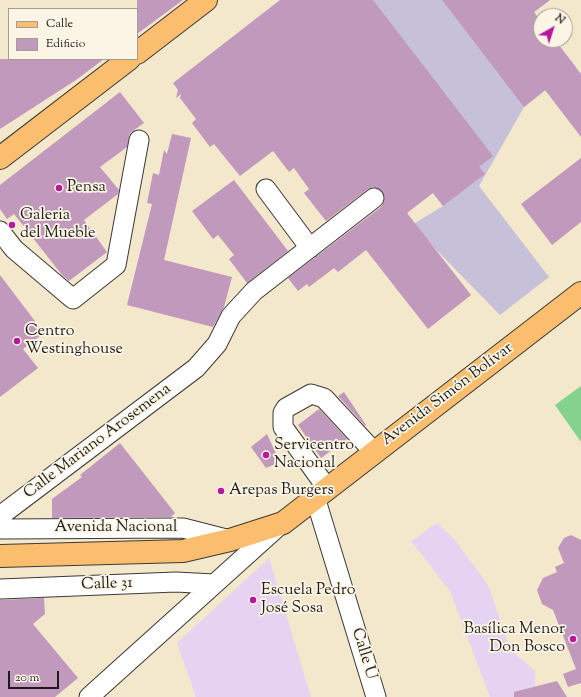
<!DOCTYPE html>
<meta charset="utf-8">
<style>
body{margin:0}
#map{position:relative;width:581px;height:697px;overflow:hidden;background:#f3e7cc;font-family:"Sorts Mill Goudy",serif}
canvas{display:block}
.legend{position:absolute;left:8px;top:8px;width:130px;height:52px;box-sizing:border-box;background:#fcf5e5;border:1px solid #a29e95;margin:0;padding:5px 7px;list-style:none;font-size:12px;color:#1c1c1c}
.legend li{display:flex;align-items:center;gap:8px;height:20px}
.legend b{width:20px;border:1px solid #a29e95}
.north{position:absolute;left:533px;top:8px;width:40px;height:40px;box-sizing:border-box;background:#fcf5e5;border:1px solid #a29e95;border-radius:50%;rotate:39deg;font-size:11px;font-weight:700;line-height:16px;text-align:center;color:#1c1c1c}
.north::after{content:'';display:block;margin:auto;width:14px;height:18px;background:#b5179e;clip-path:polygon(50% 0,100% 100%,50% 72%,0 100%)}
.scale{position:absolute;left:8px;top:671px;width:51px;height:18px;box-sizing:border-box;border:2px solid #1c1c1c;border-top:0;padding-left:5px;font-size:12px;line-height:14px;white-space:nowrap;color:#1c1c1c;-webkit-text-stroke:3px #fcf5e5;paint-order:stroke}
</style>
<div id="map">
<canvas width="581" height="697"></canvas>
<ul class="legend">
<li><b style="height:5px;background:#fbbd6e"></b>Calle</li>
<li><b style="height:11px;background:#c099bc"></b>Edificio</li>
</ul>
<div class="north">N</div>
<div class="scale">20 m</div>
</div>
<script>
const c = document.querySelector('canvas').getContext('2d');
c.lineJoin = 'round';
function paint(path, color) {
  c.fillStyle = color;
  c.fill(path, 'evenodd');
}
function shape(rows) {
  const path = new Path2D();
  for (const r of rows) {
    path.moveTo(r[0], r[1]);
    for (let i = 2; i < r.length; i += 2) path.lineTo(r[i], r[i + 1]);
  }
  return path;
}
function strokePath(path, color, width, dash) {
  c.strokeStyle = color;
  c.lineWidth = width;
  c.lineCap = dash ? 'butt' : 'round';
  c.setLineDash(dash || []);
  c.stroke(path);
}
function label(font, color, halo, rows, align = 'center') {
  c.font = font + ' "Sorts Mill Goudy",serif';
  c.lineWidth = 3.5;
  c.setLineDash([]);
  c.textBaseline = 'middle';
  c.strokeStyle = halo;
  c.fillStyle = color;
  for (const [text, x, y, turn = 0] of rows) {
    c.save();
    c.translate(x, y);
    c.rotate((+turn || 0) * Math.PI / 180);
    c.textAlign = isNaN(turn) ? turn : align;
    if (halo) c.strokeText(text, 0, 0);
    c.fillText(text, 0, 0);
    c.restore();
  }
}
paint(shape([
 [437,523,454,539,488,585,510,649,535,671,535,687,538,697,490,697,450,591,411,541],
 [269,558,311,697,196,697,177,643]
]), '#e5d3f1');
paint(shape([
 [300,0,550,0,534,12,541,22,541,40,555,40,576,67,524,107,479,186,549,277,500,315,412,225,443,206,366,106]
]), '#c7c0d9');
paint(shape([
 [581,386,581,442,555,405]
]), '#85d18e');
paint(shape([
 [137,0,183,0,137,34],
 [280,0,373,0,493,156,479,167,485,174,443,206,433,193,407,213,471,295,428,329,366,250,338,272,334,268,309,287,307,284,298,291,288,278,381,207,385,197,382,191,373,187,368,189,326,221,304,193,309,189,294,168,289,172,273,151,240,176,214,144,210,147,192,123,196,119,180,98,181,94,176,98,178,90,173,83],
 [442,0,550,0,534,12,541,22,541,40,555,40,581,74,581,137,545,90,524,107],
 [0,59,104,59,76,80,0,129],
 [120,92,144,123,130,133,127,147,100,167,119,190,118,194,84,220,107,252,69,281,62,275,14,214,7,219,0,209,0,185],
 [172,134,191,138,164,260,232,277,224,307,213,327,127,305,152,204,147,203,153,173,159,175,164,150,167,154],
 [581,158,581,222,552,245,521,204],
 [234,180,288,251,247,283,229,259,234,255,218,235,213,239,192,211],
 [0,275,44,333,23,349,38,368,0,397],
 [344,392,366,425,365,426,338,396],
 [319,409,347,439,321,458,298,425],
 [267,434,280,462,266,468,251,447],
 [120,443,175,513,171,517,52,518,52,499,82,477,80,475],
 [571,535,581,540,581,683,568,687,563,674,576,669,553,610,542,604,537,590,543,578,557,572,555,567,564,563,558,548,564,538],
 [44,598,45,614,33,624,78,678,55,697,0,697,0,600],
 [557,681,567,697,514,697,514,692]
]), '#c099bc');
const minor = shape([
 [266,189,310,248],
 [0,231,14,249,73,299,116,265,139,140],
 [327,488,283,427,283,413,286,408,311,394,324,398,374,452],
 [315,497,376,697],
 [0,516,196,368,217,344,231,316,254,291,374,198],
 [0,529,183,528,230,540],
 [0,589,176,582,214,584],
 [89,697,281,524]
]);
const major = shape([
 [137,53,206,0],
 [0,158,129,59],
 [0,556,183,551,230,540,283,523,581,293]
]);
strokePath(minor, '#3c3a36', 21);
strokePath(major, '#3c3a36', 24);
strokePath(minor, '#fff', 19);
strokePath(major, '#fbbd6e', 22);
for (const [x, y, r, color] of [
 [59,188,4,"#b5179e"],
 [12,225,4,"#b5179e"],
 [17,341,4,"#b5179e"],
 [266,455,4,"#b5179e"],
 [221,491,4,"#b5179e"],
 [253,600,4,"#b5179e"],
 [573,639,4,"#b5179e"]
]) {
  const dot = new Path2D();
  dot.arc(x, y, r, 0, 2 * Math.PI);
  c.fillStyle = color;
  c.fill(dot);
  strokePath(dot, '#fcf5e5', 1.5);
}
label('16px', '#1c1c1c', '#fcf5e5', [
 ["Pensa",67,188],
 ["Galeria",20,216],
 ["del Mueble",20,234],
 ["Centro",25,332],
 ["Westinghouse",25,350],
 ["Servicentro",274,446],
 ["Nacional",274,464],
 ["Arepas Burgers",229,491],
 ["Escuela Pedro",261,591],
 ["José Sosa",261,609],
 ["Basílica Menor",565,630,"right"],
 ["Don Bosco",565,648,"right"]
], 'left');
label('16px', '#1c1c1c', '#fcf5e5', [
 ["Avenida Simón Bolívar",448,395,-37],
 ["Calle Mariano Arosemena",98,442,-37],
 ["Avenida Nacional",116,528],
 ["Calle 31",107,585,-2],
 ["Calle U",363,654,73]
]);
</script>
